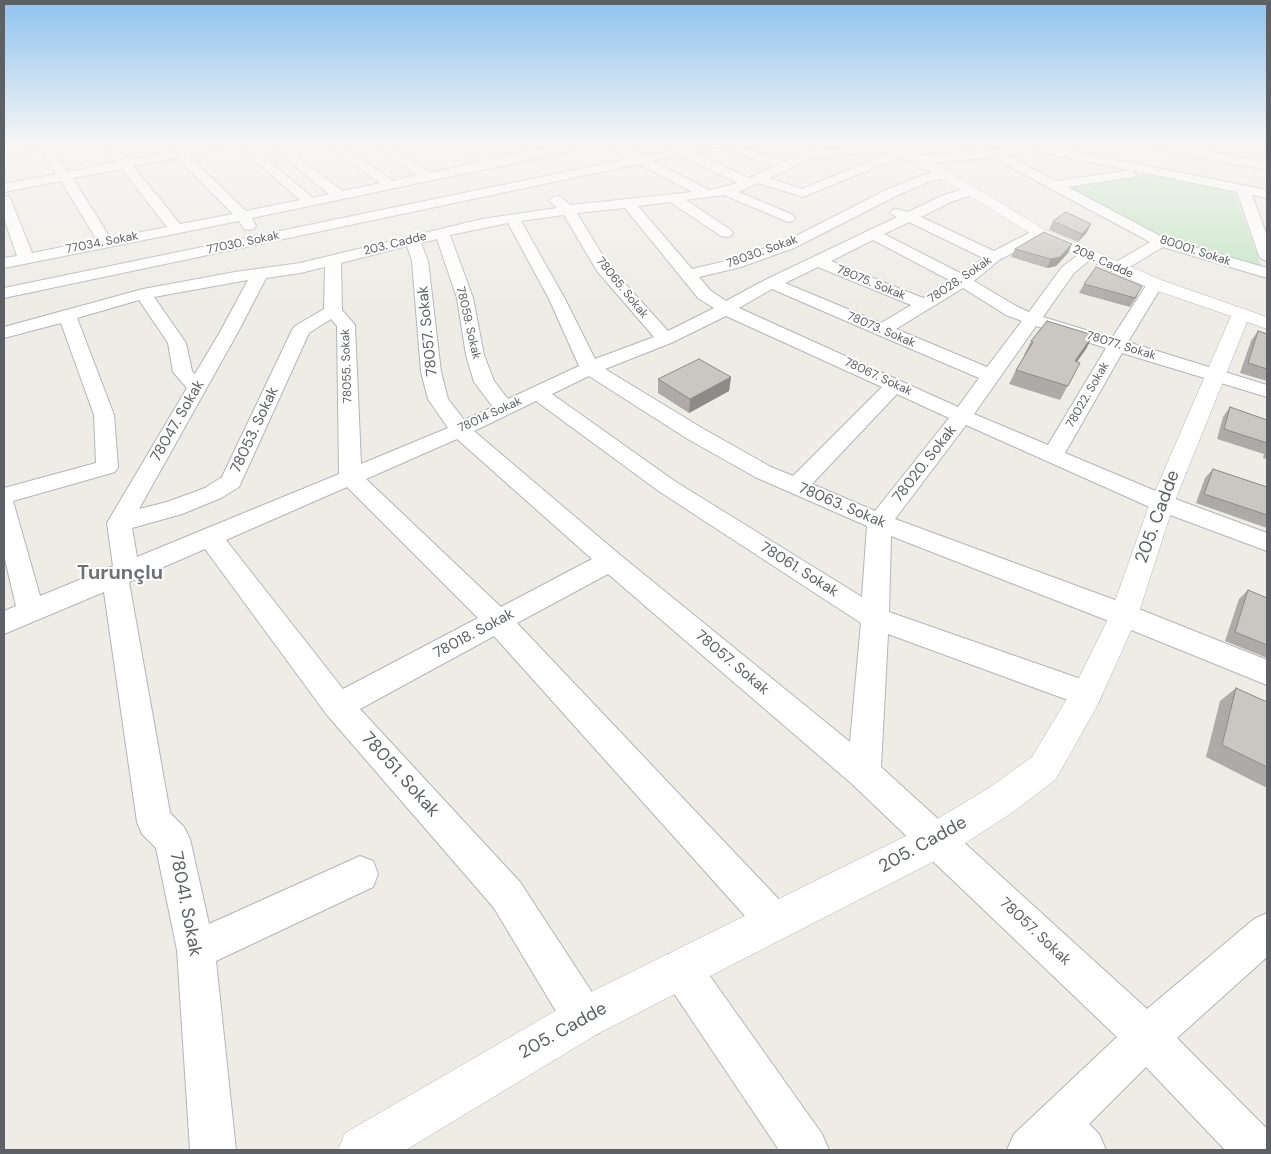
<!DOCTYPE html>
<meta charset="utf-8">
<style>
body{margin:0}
#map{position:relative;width:1271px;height:1154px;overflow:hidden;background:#eeece5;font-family:"DM Sans",sans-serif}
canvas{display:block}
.frame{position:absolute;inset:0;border:5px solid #5d6064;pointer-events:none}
</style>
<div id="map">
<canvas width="1271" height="1154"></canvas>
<div class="frame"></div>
</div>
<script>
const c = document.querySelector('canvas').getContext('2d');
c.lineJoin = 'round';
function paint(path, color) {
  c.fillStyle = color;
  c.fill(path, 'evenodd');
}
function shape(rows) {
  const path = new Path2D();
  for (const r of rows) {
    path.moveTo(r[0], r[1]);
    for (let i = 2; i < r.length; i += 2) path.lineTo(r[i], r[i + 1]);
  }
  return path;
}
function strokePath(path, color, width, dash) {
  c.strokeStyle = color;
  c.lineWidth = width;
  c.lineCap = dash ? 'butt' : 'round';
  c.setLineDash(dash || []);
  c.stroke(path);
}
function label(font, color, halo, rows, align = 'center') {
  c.font = font + ' "DM Sans",sans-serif';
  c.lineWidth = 4;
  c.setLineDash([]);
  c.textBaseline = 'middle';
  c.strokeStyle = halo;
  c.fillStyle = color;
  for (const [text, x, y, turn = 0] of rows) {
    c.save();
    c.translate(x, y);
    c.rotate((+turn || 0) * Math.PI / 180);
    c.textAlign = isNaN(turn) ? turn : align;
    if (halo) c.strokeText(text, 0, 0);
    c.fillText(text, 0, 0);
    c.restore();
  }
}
paint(shape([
 [1148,173,1233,189,1262,268,1165,239,1064,186]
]), '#c4e4c3');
const minor = shape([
 [29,144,54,144,50,147,68,172,116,162,100,144,113,144,128,160,171,152,164,144,177,144,182,149,209,144,234,144,228,148,188,155,246,211,300,200,236,144,249,144,313,198,329,194,267,144,281,144,342,191,380,183,326,144,340,144,393,181,417,175,374,144,388,144,430,173,480,162,457,144,471,144,493,159,563,144,587,144,581,148,491,168,252,218,256,226,254,229,249,230,244,229,239,221,4,268,4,258,17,256,4,218,4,196,9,197,11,200,32,253,97,240,61,181,4,192,4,184,57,174,39,149,4,157,4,149,29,144],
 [177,158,233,214,180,224,133,166,177,158],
 [122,169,167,227,110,238,73,178,122,169],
 [603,144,619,144,642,156,672,150,673,146,677,145,683,147,698,144,734,144,785,162,810,151,874,144,904,146,910,150,908,153,902,153,900,157,803,197,758,183,739,192,793,215,795,218,793,221,788,222,724,195,686,200,731,230,733,233,731,236,726,237,721,236,670,202,638,206,692,269,730,260,784,242,888,189,923,175,943,171,949,175,948,178,931,181,898,195,794,248,741,267,699,277,710,290,726,301,765,280,897,217,890,213,892,210,897,209,908,212,941,196,969,187,974,188,976,191,974,194,951,202,921,217,994,251,1035,230,1040,229,1045,230,1047,233,1045,236,999,260,974,281,1018,307,1029,312,1062,267,1082,252,1092,252,1095,255,1092,258,1074,273,1043,317,1112,338,1149,281,1161,281,1163,284,1128,342,1267,385,1267,397,1122,353,1065,453,1170,497,1267,533,1267,551,1154,509,966,425,895,519,1134,607,1267,660,1267,685,1114,623,891,536,889,612,1098,685,1102,694,1098,703,1087,707,888,634,881,767,1147,1009,1254,919,1267,913,1267,957,1177,1038,1267,1129,1267,1150,1225,1150,1146,1067,1089,1124,1099,1134,1106,1150,1007,1150,1014,1134,1117,1037,852,784,608,574,517,623,788,909,794,922,788,935,775,941,762,935,494,636,360,709,520,882,599,1003,605,1018,599,1033,584,1039,569,1033,494,908,327,715,205,549,129,582,170,813,184,827,190,839,209,924,360,856,373,861,378,874,373,887,216,961,236,1150,190,1150,177,950,156,848,142,834,137,822,104,592,4,634,4,611,16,606,4,555,4,488,96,463,94,415,61,323,4,338,4,327,143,289,235,272,300,263,482,219,557,208,549,200,556,196,561,197,571,205,692,192,639,164,4,298,4,288,628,159,603,144],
 [719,147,775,166,749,178,694,152,719,147],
 [874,152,889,153,802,189,769,178,813,158,874,152],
 [680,155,738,183,709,190,652,161,680,155],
 [625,208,698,298,714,308,668,331,609,266,577,213,625,208],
 [564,215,597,271,654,337,595,359,565,299,521,221,564,215],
 [909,222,983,258,962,274,884,234,909,222],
 [508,223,549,299,579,366,508,399,494,381,484,355,473,298,450,235,508,223],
 [437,239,457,298,466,355,474,382,493,407,464,420,448,399,441,372,428,261,421,243,437,239],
 [873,240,951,281,923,298,831,261,873,240],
 [407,246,412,261,421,372,428,399,448,428,361,464,355,325,342,310,341,263,407,246],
 [325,267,324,309,295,326,292,330,222,477,205,488,167,502,139,509,238,332,266,278,300,273,325,267],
 [818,267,911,305,881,323,785,283,818,267],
 [248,280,220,332,195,374,192,371,186,343,154,297,248,280],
 [963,288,1006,315,1022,321,987,367,896,329,963,288],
 [772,289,876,334,979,378,958,407,739,308,772,289],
 [139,300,168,343,173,372,187,388,107,523,113,566,40,596,13,501,115,472,118,467,114,415,77,318,139,300],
 [726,316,882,387,793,476,771,467,702,428,605,369,671,343,726,316],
 [331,319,337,326,339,474,137,557,132,528,182,514,221,498,239,487,309,333,331,319],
 [1036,326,1106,348,1048,445,974,414,1036,326],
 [589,376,686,438,755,477,867,526,862,597,676,482,552,394,589,376],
 [897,394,949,418,875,511,812,484,897,394],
 [536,401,660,492,861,623,850,742,619,554,474,431,536,401],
 [457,439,592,559,501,607,366,479,457,439],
 [347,487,478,618,343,689,226,540,347,487],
 [1038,144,1267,190,1267,198,1252,195,1267,236,1267,261,1262,259,1259,256,1237,192,1131,170,1136,174,1134,177,1068,187,1166,239,1267,268,1267,278,1163,247,1123,271,1111,271,1109,268,1111,265,1150,242,992,157,921,164,915,160,921,156,1012,147,1018,151,1016,154,1007,155,1056,181,1130,170,1034,151,1032,148,1038,144],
 [1143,144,1169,144,1267,162,1267,170,1149,148,1143,144],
 [681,949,695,955,822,1134,829,1150,779,1150,667,983,661,969,667,955,681,949]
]);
const tertiary = shape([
 [894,144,906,144,908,147,1045,230,1161,280,1267,317,1267,329,1247,322,1174,503,1138,615,1098,704,1056,779,1013,812,950,853,599,1033,406,1150,338,1150,345,1133,569,1003,924,827,989,788,1032,757,1076,684,1110,615,1150,503,1231,316,1149,288,1035,236,900,153,894,144]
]);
strokePath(minor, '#b2b5b9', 2);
strokePath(tertiary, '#b2b5b9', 1);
paint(minor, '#fff');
paint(tertiary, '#fff');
paint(shape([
 [1053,221,1087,232,1078,242,1049,230],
 [1072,244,1068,253,1056,266,1047,268,1011,257,1015,249],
 [1084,284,1138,295,1130,307,1079,293],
 [1258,331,1267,334,1267,381,1240,373,1251,341],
 [1093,335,1086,349,1077,362,1080,363,1060,400,1009,384,1016,370,1025,355,1024,355,1031,341],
 [731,377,729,391,689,413,658,393,658,379],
 [1230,407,1267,420,1267,459,1263,458,1264,454,1217,439,1223,417],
 [1213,469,1267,487,1267,528,1196,503,1205,478],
 [1248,590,1267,598,1267,658,1225,641,1239,599],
 [1236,688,1267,702,1267,788,1206,757,1220,701]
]), '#aeaaa7');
paint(shape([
 [1091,224,1087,232,1078,242,1082,234],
 [1072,244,1068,253,1056,266,1047,268,1051,259],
 [1093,335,1086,349,1067,375,1075,361],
 [731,377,729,391,689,413,690,399]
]), '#8d8b88');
const building = shape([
 [1066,212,1091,224,1082,234,1053,221,1066,212],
 [1044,232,1072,244,1060,257,1051,259,1015,249,1044,232],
 [1096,267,1142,286,1135,298,1084,284,1096,267],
 [1047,321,1093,335,1075,361,1080,363,1068,386,1016,370,1033,342,1031,341,1047,321],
 [1258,331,1267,334,1267,369,1248,363,1258,331],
 [699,359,731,377,690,399,658,379,699,359],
 [1230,407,1267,420,1267,443,1224,429,1230,407],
 [1213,469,1267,487,1267,515,1204,494,1213,469],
 [1248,590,1267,598,1267,645,1235,632,1248,590],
 [1236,688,1267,702,1267,767,1222,745,1236,688]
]);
paint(building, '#cac6c2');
strokePath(building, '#8d8b88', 1);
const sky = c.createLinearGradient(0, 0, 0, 306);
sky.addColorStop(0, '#8fc3ef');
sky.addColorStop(0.47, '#f7f6f3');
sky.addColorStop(1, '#f7f6f300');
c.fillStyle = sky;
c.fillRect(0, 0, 1271, 306);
label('12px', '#5d6064', '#fff', [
 ["77034. Sokak",102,243,-11],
 ["77030. Sokak",243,243,-12],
 ["203. Cadde",395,244,-14],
 ["80001. Sokak",1195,251,18],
 ["78030. Sokak",762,252,-20],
 ["208. Cadde",1103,262,24],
 ["78028. Sokak",960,280,-34],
 ["78075. Sokak",871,283,22],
 ["78065. Sokak",622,288,51],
 ["78059. Sokak",468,323,77],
 ["78073. Sokak",881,330,23],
 ["78077. Sokak",1121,346,17],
 ["78055. Sokak",347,366,-92],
 ["78067. Sokak",878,377,25],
 ["78022. Sokak",1088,395,-60],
 ["78014 Sokak",490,415,-25]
]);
label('15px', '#5d6064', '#fff', [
 ["78057. Sokak",428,331,-96],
 ["78047. Sokak",178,421,-60],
 ["78053. Sokak",255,430,-65],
 ["78020. Sokak",925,464,-52],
 ["78063. Sokak",842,506,23],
 ["78061. Sokak",799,570,32],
 ["78018. Sokak",474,634,-28],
 ["78057. Sokak",732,663,40],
 ["78057. Sokak",1035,932,43]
]);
label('18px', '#5d6064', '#fff', [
 ["205. Cadde",1158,517,-70],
 ["78051. Sokak",400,775,48],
 ["205. Cadde",923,845,-29],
 ["78041. Sokak",185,904,79],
 ["205. Cadde",563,1031,-29]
]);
label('bold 20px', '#6e7276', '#fff', [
 ["Turunçlu",120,574]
]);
</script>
